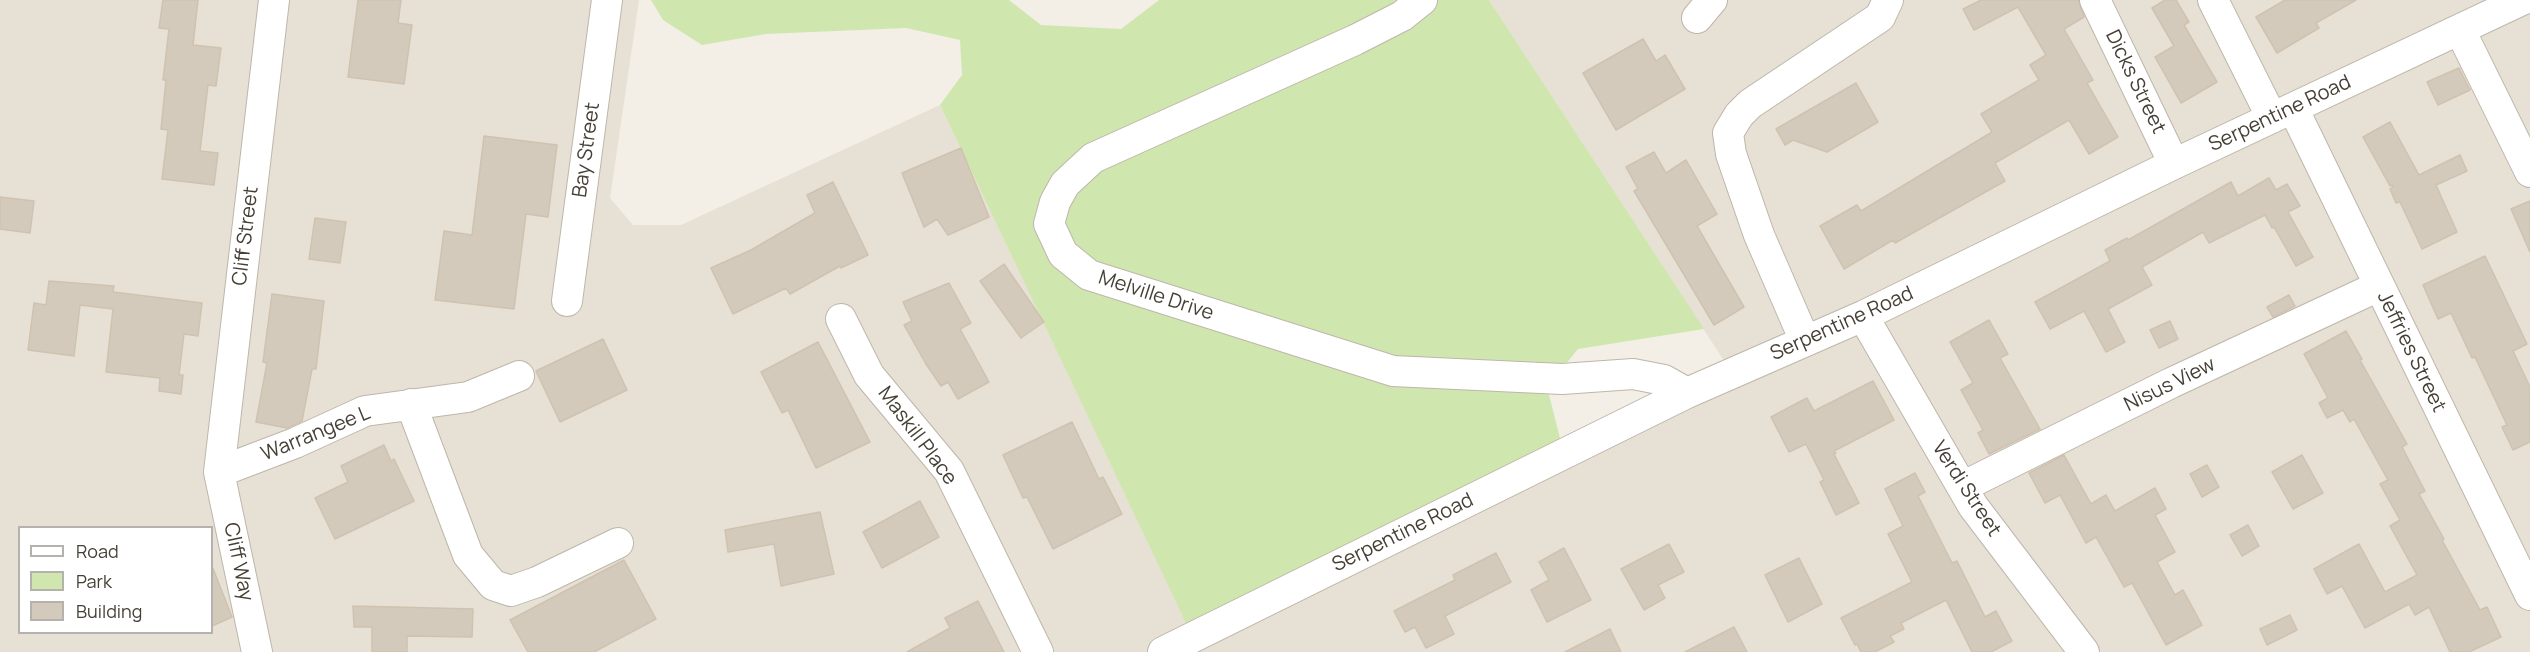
<!DOCTYPE html>
<style>
body{margin:0}
#map{position:relative;width:2530px;height:652px;overflow:hidden;background:#f3efe6;font-family:Manrope,sans-serif}
canvas{display:block}
.legend{position:absolute;left:18px;top:526px;width:195px;height:108px;box-sizing:border-box;background:#fff;border:2px solid #b5b2ae;margin:0;padding:8px 10px;list-style:none;font-size:18px;color:#453f35}
.legend li{display:flex;align-items:center;gap:12px;height:30px}
.legend b{width:30px;border:2px solid #b5b2ae}
</style>
<div id="map">
<canvas width="2530" height="652"></canvas>
<ul class="legend">
<li><b style="height:8px;background:#fff"></b>Road</li>
<li><b style="height:16px;background:#cfe7af"></b>Park</li>
<li><b style="height:16px;background:#d4cabc"></b>Building</li>
</ul>
</div>
<script>
const c = document.querySelector('canvas').getContext('2d');
c.lineJoin = 'round';
function paint(path, color) {
  c.fillStyle = color;
  c.fill(path, 'evenodd');
}
function shape(rows) {
  const path = new Path2D();
  for (const r of rows) {
    path.moveTo(r[0], r[1]);
    for (let i = 2; i < r.length; i += 2) path.lineTo(r[i], r[i + 1]);
  }
  return path;
}
function strokePath(path, color, width, dash) {
  c.strokeStyle = color;
  c.lineWidth = width;
  c.lineCap = dash ? 'butt' : 'round';
  c.setLineDash(dash || []);
  c.stroke(path);
}
function label(font, color, halo, rows, align = 'center') {
  c.font = font + ' Manrope,sans-serif';
  c.lineWidth = 4.5;
  c.setLineDash([]);
  c.textBaseline = 'middle';
  c.strokeStyle = halo;
  c.fillStyle = color;
  for (const [text, x, y, turn = 0] of rows) {
    c.save();
    c.translate(x, y);
    c.rotate((+turn || 0) * Math.PI / 180);
    c.textAlign = isNaN(turn) ? turn : align;
    if (halo) c.strokeText(text, 0, 0);
    c.fillText(text, 0, 0);
    c.restore();
  }
}
paint(shape([
 [0,0,639,0,610,198,633,225,681,225,940,105,1193,637,1732,373,1489,0,2530,0,2530,652,0,652],
 [20,528,212,528,212,632,20,632]
]), '#e7e0d4');
paint(shape([
 [651,0,1009,0,1041,25,1121,29,1159,0,1489,0,1704,329,1578,349,1547,387,1564,454,1193,638,940,105,962,75,960,40,906,28,766,34,702,45,663,20]
]), '#cfe7af');
const building = shape([
 [163,0,198,0,193,45,221,48,216,86,208,85,200,151,218,153,214,185,162,179,168,130,161,129,166,80,163,80,169,29,159,28,163,0],
 [358,0,401,0,398,23,412,25,404,84,348,77,358,0],
 [1981,0,2078,0,2084,17,2064,29,2093,80,2087,83,2118,137,2089,154,2069,120,1995,163,2005,181,1895,243,1893,240,1844,269,1820,226,1857,205,1861,211,1992,132,1981,114,2039,80,2030,65,2046,55,2018,7,1974,30,1963,9,1981,0],
 [2165,0,2176,0,2189,22,2184,25,2217,82,2181,103,2155,57,2174,46,2152,8,2165,0],
 [2285,0,2356,0,2316,23,2319,28,2277,53,2256,17,2285,0],
 [1643,39,1656,61,1665,55,1685,89,1616,130,1583,73,1643,39],
 [2459,68,2470,90,2438,105,2427,82,2459,68],
 [1856,83,1878,122,1827,152,1793,140,1785,145,1776,129,1856,83],
 [2390,122,2419,175,2460,155,2467,171,2436,185,2457,232,2422,249,2400,202,2396,203,2390,189,2393,187,2392,185,2390,186,2363,137,2390,122],
 [484,136,557,145,548,217,526,214,514,309,435,300,444,231,472,235,484,136],
 [961,148,989,217,948,235,937,219,924,227,902,173,961,148],
 [1654,152,1666,173,1686,160,1717,214,1697,226,1744,307,1714,325,1634,191,1638,189,1626,167,1654,152],
 [2269,178,2276,190,2287,184,2300,206,2288,212,2313,257,2296,266,2274,227,2272,228,2265,215,2209,243,2203,232,2142,267,2152,285,2108,309,2125,342,2106,352,2084,311,2050,329,2035,302,2110,261,2105,250,2127,238,2128,240,2231,182,2238,196,2269,178],
 [833,182,868,255,841,268,840,266,790,294,786,288,733,314,711,268,751,250,815,213,807,195,833,182],
 [0,197,34,201,30,233,0,229,0,197],
 [2530,201,2530,252,2511,209,2530,201],
 [315,218,346,222,340,263,309,259,315,218],
 [2485,256,2527,344,2513,351,2530,387,2530,442,2513,450,2502,427,2507,425,2475,357,2472,358,2451,313,2438,319,2423,285,2485,256],
 [1004,264,1044,322,1021,338,980,281,1004,264],
 [49,281,114,286,113,292,202,303,198,336,184,334,179,375,183,375,181,394,159,391,160,378,106,372,113,309,80,305,74,356,28,350,34,303,46,305,49,281],
 [949,283,971,323,960,329,989,382,958,399,948,382,941,386,926,364,904,325,912,321,903,302,949,283],
 [272,294,324,301,316,369,312,369,302,421,287,428,256,422,267,363,263,362,272,294],
 [2289,295,2295,306,2273,317,2267,307,2289,295],
 [1989,320,2008,354,2000,358,2040,429,1989,454,1978,433,1983,430,1961,390,1973,383,1950,342,1989,320],
 [2170,321,2178,339,2159,348,2150,330,2170,321],
 [2346,331,2362,359,2360,360,2407,444,2402,447,2425,491,2419,494,2444,539,2442,540,2480,610,2487,607,2501,637,2469,652,2450,652,2429,607,2415,615,2409,604,2365,628,2342,586,2327,594,2314,569,2359,544,2385,592,2417,575,2390,526,2400,520,2380,484,2388,480,2354,419,2350,422,2343,410,2327,418,2319,403,2328,398,2304,354,2346,331],
 [603,339,627,390,560,422,536,371,603,339],
 [818,342,870,442,816,468,788,410,782,413,761,372,818,342],
 [1873,381,1894,420,1834,451,1836,453,1834,454,1859,503,1836,515,1820,482,1824,480,1806,444,1789,452,1771,417,1807,398,1814,411,1873,381],
 [1072,422,1099,479,1103,477,1122,514,1053,549,1027,497,1023,498,1003,455,1072,422],
 [384,445,391,461,394,459,414,501,335,539,315,498,348,482,341,466,384,445],
 [2064,455,2091,504,2106,495,2115,511,2155,488,2166,509,2155,515,2175,552,2157,562,2175,595,2183,590,2202,625,2166,645,2132,583,2124,587,2096,537,2086,543,2060,495,2045,503,2029,473,2064,455],
 [2302,455,2323,493,2293,509,2272,472,2302,455],
 [2207,465,2219,487,2202,497,2190,474,2207,465],
 [1915,473,1925,492,1918,496,1952,563,1957,561,1985,617,1996,611,2012,641,1991,652,1972,652,1946,600,1901,623,1904,629,1890,636,1894,642,1875,652,1861,652,1857,644,1855,645,1841,618,1912,582,1888,534,1903,526,1885,489,1915,473],
 [920,501,939,537,882,568,863,532,920,501],
 [820,512,834,574,781,586,774,544,728,552,725,530,820,512],
 [2248,525,2259,546,2242,556,2230,535,2248,525],
 [1669,544,1684,572,1658,585,1665,598,1644,610,1621,569,1669,544],
 [1564,548,1591,600,1547,622,1531,590,1549,580,1539,562,1564,548],
 [1496,553,1511,582,1445,616,1454,634,1426,648,1415,627,1405,632,1394,611,1455,580,1453,575,1496,553],
 [1799,558,1822,604,1788,622,1765,575,1799,558],
 [624,560,656,619,594,652,528,652,510,620,624,560],
 [212,566,232,617,212,626,212,566],
 [978,601,1004,652,907,652,950,628,945,618,978,601],
 [353,606,473,609,472,637,407,636,407,652,372,652,372,627,354,627,353,606],
 [2290,615,2297,630,2267,645,2260,629,2290,615],
 [1734,627,1747,652,1685,652,1734,627],
 [1610,629,1621,652,1565,652,1610,629]
]);
paint(building, '#d4cabc');
strokePath(building, '#cfc2af', 1.5);
const minor = shape([
 [1422,0,1402,16,1355,40,1093,158,1065,184,1055,202,1049,224,1063,254,1089,275,1393,371,1562,379,1633,374,1664,380,1687,393],
 [2095,0,2174,164],
 [2213,0,2272,118],
 [1697,18,1712,0],
 [2460,30,2530,172],
 [2293,108,2530,595],
 [567,301,607,0],
 [1863,316,1973,506,2084,652],
 [841,319,869,375,949,471,1038,652],
 [1805,341,1759,235,1731,154,1728,133,1739,115,1750,104,1880,17,1888,0],
 [411,404,468,555,493,585,511,591,537,582,618,543],
 [219,472,295,443,365,411,468,397,519,376],
 [1962,487,2171,383,2379,286],
 [257,652,219,472,274,0],
 [1163,652,1687,393,1863,316,2174,164,2522,0]
]);
strokePath(minor, '#beb6a9', 32);
strokePath(minor, '#fff', 30);
label('20px', '#453f35', '#fff', [
 ["Dicks Street",2135,82,64],
 ["Serpentine Road",2280,114,-25],
 ["Bay Street",587,150,-82],
 ["Cliff Street",246,236,-83],
 ["Melville Drive",1156,296,18],
 ["Serpentine Road",1842,324,-24],
 ["Jeffries Street",2411,352,64],
 ["Nisus View",2170,385,-26],
 ["Warrangee L",316,434,-22],
 ["Maskill Place",917,436,53],
 ["Verdi Street",1966,489,57],
 ["Serpentine Road",1403,533,-26],
 ["Cliff Way",238,562,78]
]);
</script>
